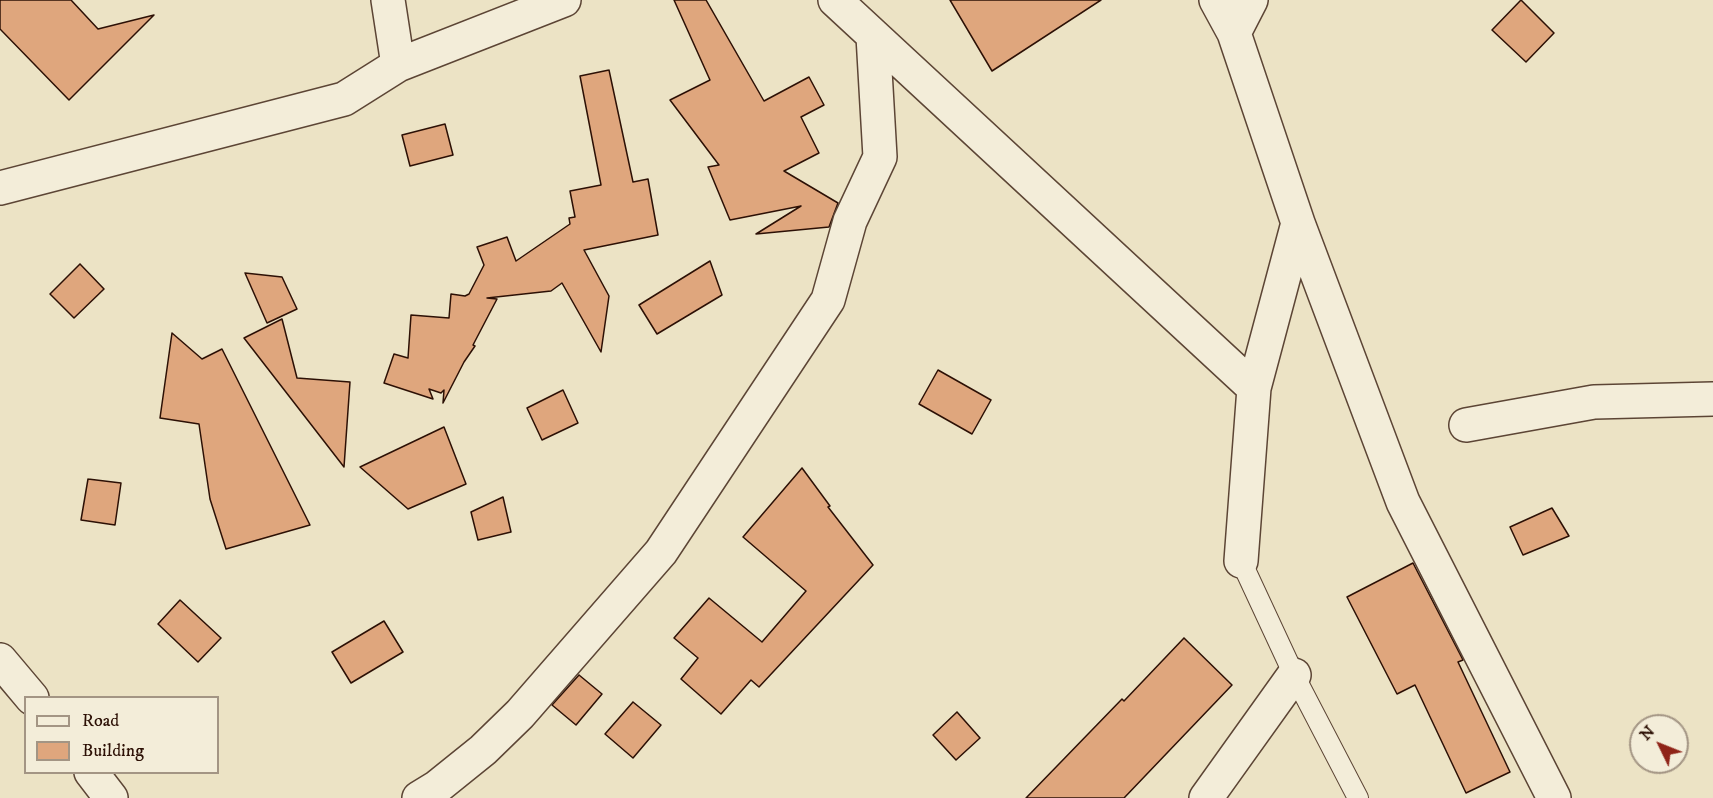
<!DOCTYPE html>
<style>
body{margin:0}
#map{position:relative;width:1713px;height:798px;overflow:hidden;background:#ece3c5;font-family:"IM FELL DW Pica",serif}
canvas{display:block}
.legend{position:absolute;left:24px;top:696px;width:195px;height:78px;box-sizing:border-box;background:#f3edd9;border:2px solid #a39584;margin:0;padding:8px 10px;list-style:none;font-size:18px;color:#2c1005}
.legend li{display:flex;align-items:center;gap:12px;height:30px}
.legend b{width:30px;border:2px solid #a39584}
.north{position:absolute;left:1629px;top:714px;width:60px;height:60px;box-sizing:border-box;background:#f3edd9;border:2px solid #a39584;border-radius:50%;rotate:313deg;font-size:16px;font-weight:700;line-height:24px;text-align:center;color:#2c1005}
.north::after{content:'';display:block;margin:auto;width:21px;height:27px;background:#8f2418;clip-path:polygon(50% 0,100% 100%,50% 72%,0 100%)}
</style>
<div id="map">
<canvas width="1713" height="798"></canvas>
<ul class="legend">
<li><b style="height:8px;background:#f3edd9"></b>Road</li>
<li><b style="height:16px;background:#dfa67d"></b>Building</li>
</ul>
<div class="north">N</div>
</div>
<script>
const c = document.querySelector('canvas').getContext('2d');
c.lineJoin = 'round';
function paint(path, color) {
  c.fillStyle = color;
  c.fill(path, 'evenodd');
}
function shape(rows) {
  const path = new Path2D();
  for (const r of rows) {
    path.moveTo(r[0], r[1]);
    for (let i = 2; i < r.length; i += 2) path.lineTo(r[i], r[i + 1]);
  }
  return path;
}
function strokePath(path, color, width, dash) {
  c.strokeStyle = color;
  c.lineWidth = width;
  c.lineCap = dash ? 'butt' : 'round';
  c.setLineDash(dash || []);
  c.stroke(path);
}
const building = shape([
 [0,0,71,0,98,29,154,15,69,100,0,29,0,0],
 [674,0,706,0,764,101,809,77,824,105,801,117,819,153,784,171,838,203,829,227,756,234,801,206,730,220,708,167,719,165,670,100,710,80,674,0],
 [950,0,1101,0,992,71,950,0],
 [1521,0,1554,33,1526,62,1492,30,1521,0],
 [609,70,633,182,648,179,658,235,584,250,609,296,601,352,562,283,551,291,487,298,497,299,473,345,475,346,464,362,443,403,444,390,441,393,429,389,433,399,384,383,394,354,408,358,411,315,449,318,451,294,465,296,469,294,484,265,477,247,507,237,516,261,570,224,569,218,575,217,570,191,601,185,580,76,609,70],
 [445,124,453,155,410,166,402,135,445,124],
 [710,261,722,295,657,334,639,305,710,261],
 [80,264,104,289,74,318,50,294,80,264],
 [245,273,282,277,297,309,267,323,245,273],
 [282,319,297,378,350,382,344,467,244,338,282,319],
 [172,333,202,359,222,349,310,525,226,549,210,499,199,424,160,418,172,333],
 [938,370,991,400,972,434,919,404,938,370],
 [563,390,578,423,542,440,527,408,563,390],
 [444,427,466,484,408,509,360,467,444,427],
 [802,468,830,506,828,507,873,565,759,687,751,680,721,714,681,679,698,658,674,638,709,598,762,642,806,591,743,537,802,468],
 [88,479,121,483,115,525,81,520,88,479],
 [503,497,511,532,478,540,471,512,503,497],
 [1552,508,1569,536,1523,555,1510,527,1552,508],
 [1413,563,1463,660,1458,662,1510,772,1466,793,1415,685,1397,694,1347,597,1413,563],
 [180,600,221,638,198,662,158,624,180,600],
 [384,621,403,652,351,683,332,652,384,621],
 [1184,638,1232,685,1124,798,1026,798,1122,699,1124,701,1184,638],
 [579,675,602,694,576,725,552,705,579,675],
 [633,702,661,725,633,758,605,734,633,702],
 [957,712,980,738,956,760,933,735,957,712]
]);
paint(building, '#dfa67d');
strokePath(building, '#2c1005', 1.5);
const service = shape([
 [1241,561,1294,675,1358,798]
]);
const minor = shape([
 [388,0,398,65],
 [835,0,1254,388],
 [1216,0,1234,33,1298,223,1254,388,1241,561],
 [1234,33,1251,0],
 [0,188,344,99,398,65,564,0],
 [1298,223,1403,502,1554,798],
 [1466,425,1594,402,1713,399],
 [0,660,32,698],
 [91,772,111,798],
 [419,798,437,787,483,750,520,714,661,552,828,300,850,221,880,157,873,36],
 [1206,798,1294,675]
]);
strokePath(service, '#5c4535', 22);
strokePath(minor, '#5c4535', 36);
strokePath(service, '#f3edd9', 20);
strokePath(minor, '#f3edd9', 33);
</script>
